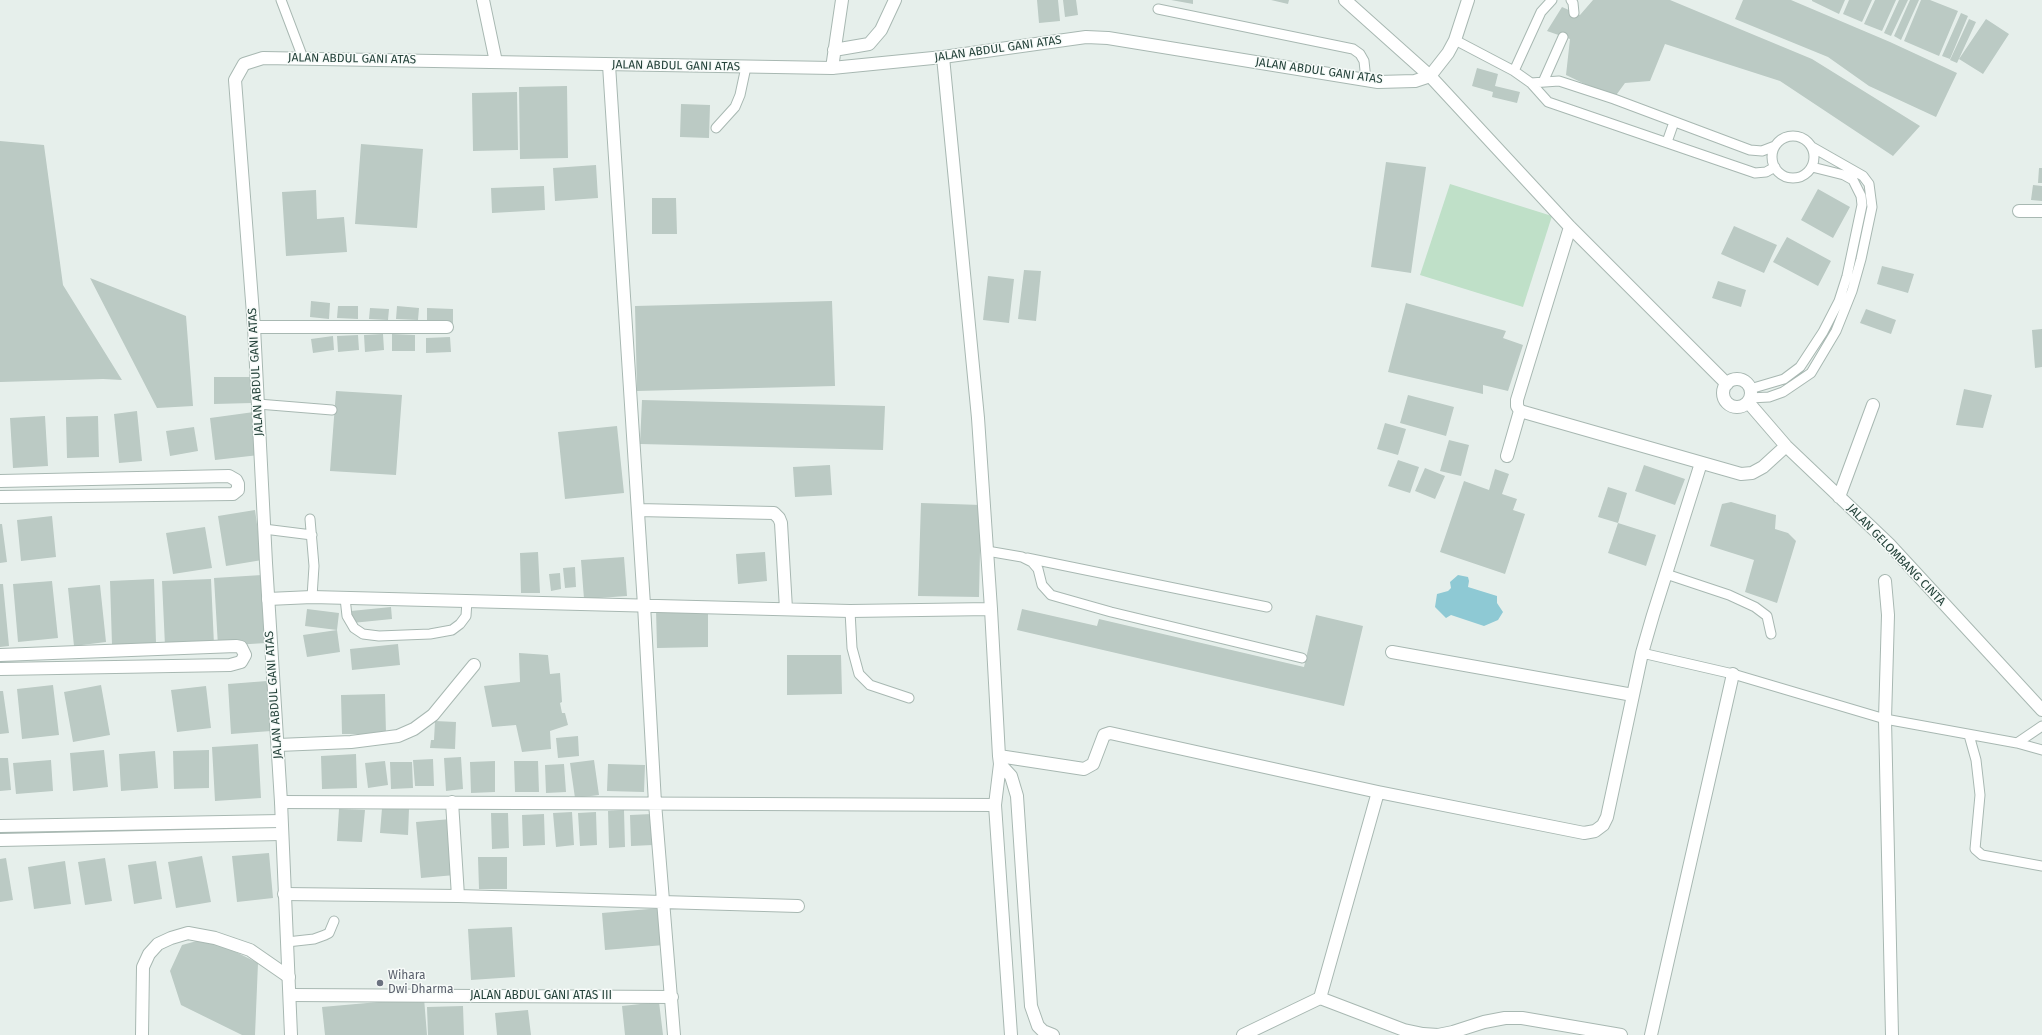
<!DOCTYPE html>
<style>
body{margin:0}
canvas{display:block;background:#e6efeb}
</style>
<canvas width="2042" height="1035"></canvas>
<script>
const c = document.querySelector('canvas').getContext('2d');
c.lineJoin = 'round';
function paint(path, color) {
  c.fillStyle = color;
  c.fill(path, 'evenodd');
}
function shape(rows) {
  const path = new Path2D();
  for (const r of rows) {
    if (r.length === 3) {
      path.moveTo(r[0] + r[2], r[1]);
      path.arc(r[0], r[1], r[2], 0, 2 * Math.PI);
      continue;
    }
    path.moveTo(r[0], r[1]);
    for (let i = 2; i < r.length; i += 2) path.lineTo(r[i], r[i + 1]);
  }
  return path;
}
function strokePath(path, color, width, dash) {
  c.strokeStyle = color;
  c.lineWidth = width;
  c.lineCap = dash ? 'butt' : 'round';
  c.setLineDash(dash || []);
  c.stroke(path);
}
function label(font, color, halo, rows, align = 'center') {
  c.font = font + ' "Fira Sans",sans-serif';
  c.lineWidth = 3;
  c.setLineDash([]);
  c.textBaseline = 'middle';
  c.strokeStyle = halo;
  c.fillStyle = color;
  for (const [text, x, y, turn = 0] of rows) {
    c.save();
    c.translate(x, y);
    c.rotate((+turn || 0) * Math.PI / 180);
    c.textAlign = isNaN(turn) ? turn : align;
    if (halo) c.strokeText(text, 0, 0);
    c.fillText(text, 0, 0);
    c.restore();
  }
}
paint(shape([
 [1450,184,1552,216,1523,307,1420,275]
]), '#bfe0c8');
paint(shape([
 [1458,575,1468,577,1469,581,1468,587,1497,596,1497,603,1503,612,1498,620,1484,626,1451,615,1446,618,1435,607,1437,594,1448,591,1451,588,1450,582]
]), '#8ec9d4');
paint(shape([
 [1037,0,1058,0,1060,21,1039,23],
 [1063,0,1076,0,1078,15,1065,17],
 [1171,0,1193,0,1193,4],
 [1271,0,1289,0,1288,4],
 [1593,0,1670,0,1812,59,1920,126,1893,156,1780,81,1665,44,1650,81,1625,83,1614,98,1566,75,1570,39,1547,31,1562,7,1580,15],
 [1743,0,1791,0,1890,42,1957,73,1936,117,1869,86,1828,57,1735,19],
 [1812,0,1845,0,1839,14,1812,1],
 [1849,0,1872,0,1862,22,1843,14],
 [1875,0,1896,0,1882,31,1864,24],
 [1899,0,1908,0,1891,36,1884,33],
 [1910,0,1919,0,1901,40,1894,36],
 [1921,0,1930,0,1958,11,1939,56,1904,41],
 [1961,13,1968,16,1950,59,1942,56],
 [1969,19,1976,22,1957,63,1950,60],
 [1986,19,2009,34,1983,74,1959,59],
 [1477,68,1498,74,1495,86,1520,92,1517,103,1492,97,1493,92,1472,86],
 [567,86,568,158,520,159,519,87],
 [517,92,518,150,473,151,472,93],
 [681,104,710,105,709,138,680,137],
 [0,141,44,145,63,285,122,380,103,379,0,382],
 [361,144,423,149,417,228,355,224],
 [1386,162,1426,167,1411,273,1371,267],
 [596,165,598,198,555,201,553,168],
 [2039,168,2042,168,2042,183,2038,183],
 [2033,185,2042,186,2042,201,2031,200],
 [544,186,545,210,492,213,491,188],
 [1818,189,1850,207,1833,238,1801,220],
 [316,190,317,219,344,217,347,252,286,256,282,192],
 [652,198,676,198,677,234,652,234],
 [1734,226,1777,245,1764,273,1721,254],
 [1787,237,1831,261,1818,286,1773,262],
 [1882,266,1914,274,1908,293,1877,284],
 [1024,270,1041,271,1036,321,1018,319],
 [988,276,1014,279,1009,323,983,320],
 [90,278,186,316,193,406,157,408],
 [1718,281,1746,290,1741,307,1712,298],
 [311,301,330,303,329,319,310,317],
 [832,301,835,386,637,391,635,306],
 [1406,303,1506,331,1503,338,1523,345,1508,391,1483,385,1483,394,1388,372],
 [338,306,358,306,358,319,337,318],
 [397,306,419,308,418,320,396,319],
 [370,308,389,309,388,320,369,319],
 [427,308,453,309,453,324,427,324],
 [1866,309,1896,320,1891,334,1860,323],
 [2042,329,2042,367,2035,368,2032,330],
 [383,334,384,350,365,352,364,335],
 [392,334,415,335,415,351,392,351],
 [358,335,359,350,338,352,337,336],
 [333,336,334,350,313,353,311,339],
 [450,337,451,352,426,353,426,338],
 [214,377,252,377,252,403,214,404],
 [1964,389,1992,395,1983,428,1956,425],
 [336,391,402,395,396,475,330,471],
 [1408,395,1454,407,1446,436,1400,423],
 [642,400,885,406,883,450,640,444],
 [137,411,142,461,119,463,114,414],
 [254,412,259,455,215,460,210,418],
 [45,416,48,466,13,468,10,418],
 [98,416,99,457,67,458,66,417],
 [1385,423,1406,429,1398,455,1377,449],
 [617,426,624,493,565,499,558,432],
 [194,427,198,451,170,456,166,431],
 [1449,440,1469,445,1461,476,1440,471],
 [1398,460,1419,467,1410,493,1388,486],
 [830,465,832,495,795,497,793,467],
 [1644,465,1685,479,1675,505,1635,491],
 [1425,468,1445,476,1435,499,1415,491],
 [1495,469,1509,474,1502,494,1517,499,1513,510,1525,514,1505,574,1440,552,1464,481,1489,490],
 [1608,487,1627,493,1618,523,1598,517],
 [1731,502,1776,515,1775,529,1788,533,1796,541,1777,603,1745,592,1754,560,1710,546,1722,504],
 [921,503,981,505,979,597,918,596],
 [255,510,262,560,226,566,218,516],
 [52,516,56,557,21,561,17,520],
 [1618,523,1656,535,1646,566,1608,553],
 [0,524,2,524,7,562,0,563],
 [205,527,212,568,173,574,166,533],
 [538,552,540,593,521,593,520,553],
 [765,552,767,581,738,584,736,554],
 [624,557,627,596,584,599,581,560],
 [575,567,576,587,565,588,563,568],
 [560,573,561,589,551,591,549,574],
 [262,575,266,643,218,646,214,578],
 [154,579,156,643,112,645,110,581],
 [211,579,214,645,165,646,162,581],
 [52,581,58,638,18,642,13,584],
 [0,584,3,584,9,646,0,647],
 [100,585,106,642,74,646,68,588],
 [391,607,392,619,352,623,351,611],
 [708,608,708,647,657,648,656,609],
 [307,609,339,613,337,630,305,626],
 [1022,609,1097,626,1099,619,1304,667,1316,615,1363,626,1344,706,1017,630],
 [337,630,340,652,307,657,303,635],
 [398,644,400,665,352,670,350,649],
 [519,653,548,655,550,674,560,673,562,702,560,703,562,713,565,713,568,725,550,731,551,749,522,752,516,725,492,727,484,686,520,682],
 [787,655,841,655,842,694,787,695],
 [267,681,271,731,231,734,228,684],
 [53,685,59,735,22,739,17,689],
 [101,685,110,735,73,742,64,692],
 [206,686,211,728,177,732,171,690],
 [0,691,3,691,9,733,0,734],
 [385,694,386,734,342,734,341,695],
 [435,721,456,722,455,749,430,748,431,740,434,740],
 [578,736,579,756,558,758,556,738],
 [258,744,261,798,215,801,212,747],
 [104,750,108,787,73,791,70,753],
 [209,750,209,788,174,789,173,751],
 [155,751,158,788,121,791,119,754],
 [356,754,357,788,322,789,321,756],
 [461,757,463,789,446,791,444,758],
 [0,758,8,758,11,790,0,791],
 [433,759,434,786,415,786,413,760],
 [51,760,53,791,16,794,13,763],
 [594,760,599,795,575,798,570,763],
 [385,761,388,785,368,788,365,763],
 [495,761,495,792,471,793,470,762],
 [514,761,538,761,539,792,515,792],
 [390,762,412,762,413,788,391,789],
 [564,764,566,792,546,793,545,765],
 [608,764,645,765,644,792,607,791],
 [382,808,409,809,408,835,380,833],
 [339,809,365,810,362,842,337,841],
 [624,810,625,847,609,848,608,811],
 [572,812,574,845,556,847,553,813],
 [596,812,597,845,580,846,578,813],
 [491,813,508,813,509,848,492,849],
 [544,814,545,845,523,846,522,815],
 [652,814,653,845,631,846,630,815],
 [451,819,455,875,421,878,416,822],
 [269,853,273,898,237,902,232,856],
 [202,856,211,902,176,908,168,862],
 [478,857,507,857,507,889,479,889],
 [6,858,13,900,0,902,0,859],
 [105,858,112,901,85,905,78,862],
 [65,861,71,904,34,909,28,867],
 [156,861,162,899,134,904,128,865],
 [661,908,664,945,605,950,602,913],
 [512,927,515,977,471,980,468,929],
 [208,938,258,963,255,1035,242,1035,181,1005,170,971,182,945],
 [424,998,427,1035,325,1035,322,1007],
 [659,1002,663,1035,625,1035,622,1006],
 [463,1006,464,1035,428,1035,427,1007],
 [528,1010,531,1035,497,1035,495,1013]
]), '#bbcac4');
const service = shape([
 [281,0,303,58],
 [1571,0,1573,3,1574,13],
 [1158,9,1353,49,1360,54,1364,61,1366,80],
 [1455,40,1514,71,1531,83,1548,102,1755,173,1766,172,1775,167],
 [1514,71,1541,12,1552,0],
 [1543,82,1563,37],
 [1531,83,1559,81,1614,99,1750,150,1762,151,1775,146],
 [716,128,735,107,740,95,746,67],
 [1793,157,21],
 [1667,142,1674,122],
 [1750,389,1784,379,1800,367,1823,332,1839,301,1847,276,1862,205,1861,196,1853,180,1844,175,1812,167],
 [1750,398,1769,397,1783,392,1811,373,1836,331,1852,291,1861,259,1872,207,1869,184,1863,176,1812,147],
 [258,404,332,410],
 [310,519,314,566,312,597],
 [264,529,312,535],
 [987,551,1022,557,1032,562,1038,569,1042,585,1051,595,1111,612,1302,658],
 [1027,558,1267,607],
 [1666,574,1729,595,1755,607,1767,616,1771,634],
 [345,598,347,616,354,628,363,634,379,636,430,634,452,630,460,624,466,616,467,601],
 [850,611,852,648,859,674,870,685,909,698],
 [1642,653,1733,674,1885,719,2017,743,2042,750],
 [1969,735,1976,760,1980,795,1975,849,1982,855,2042,866],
 [2017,743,2042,726],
 [287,942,314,939,325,935,329,933,334,921]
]);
const minor = shape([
 [483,0,496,62],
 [1345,0,1430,76,1570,227,1727,384],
 [834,50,869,44,881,30,895,0],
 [943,57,978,418,991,609,999,756,1000,764,1011,776,1017,796,1031,1006,1038,1026,1043,1031,1053,1035],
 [609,65,644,605,655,803,674,1035],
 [832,68,842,0],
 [2019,211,2042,211],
 [1570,227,1517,400,1517,406,1520,411,1741,474,1752,473,1763,467,1786,446],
 [254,327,447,327],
 [1737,393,14],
 [1748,402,1786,446,1889,544,2042,710],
 [1507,456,1520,411],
 [0,481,229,476,236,480,238,484,238,490,233,494,0,497],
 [1839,497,1873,405],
 [638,510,774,513,779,518,781,523,786,609],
 [1885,581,1888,615,1885,719,1892,1035],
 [268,599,312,597,850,611,991,609],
 [1392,652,1633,695],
 [0,655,236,646,241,647,245,655,241,662,230,665,0,669],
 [278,745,351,742,398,736,414,729,433,715,474,665],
 [999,756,1084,769,1093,764,1104,735,1110,733,1378,792,1584,833,1595,831,1603,825,1607,817,1642,653,1653,615,1701,463],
 [1000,764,995,805,1011,1035],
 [281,802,995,805],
 [452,802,458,896],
 [0,826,281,821],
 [0,840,281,834],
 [284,894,458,896,798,906],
 [290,995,672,997],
 [1320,998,1378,792],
 [142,1035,143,967,149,954,158,944,171,938,188,933,215,938,250,950,289,977],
 [1243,1035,1320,998,1404,1030,1423,1034,1438,1035,1453,1032,1484,1022,1505,1018,1522,1018,1621,1035],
 [1651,1035,1733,674]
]);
const tertiary = shape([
 [291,1035,281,802,266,563,254,327,235,80,244,64,263,58,832,68,943,57,1086,37,1108,38,1378,82,1415,81,1430,76,1448,53,1455,40,1468,0]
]);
strokePath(service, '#a8b8b2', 11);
strokePath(minor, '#a8b8b2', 14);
strokePath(tertiary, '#a8b8b2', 14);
strokePath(service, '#fff', 9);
strokePath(minor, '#fff', 12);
strokePath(tertiary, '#fff', 12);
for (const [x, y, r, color] of [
 [380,983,4,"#6b7280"]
]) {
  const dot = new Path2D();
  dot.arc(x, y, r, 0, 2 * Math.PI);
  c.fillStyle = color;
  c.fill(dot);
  strokePath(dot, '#f7fbf9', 1.5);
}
label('12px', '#24423a', '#f7fbf9', [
 ["JALAN ABDUL GANI ATAS",998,49,-8],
 ["JALAN ABDUL GANI ATAS",352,59,1],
 ["JALAN ABDUL GANI ATAS",676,66,1],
 ["JALAN ABDUL GANI ATAS",1319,71,8],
 ["JALAN ABDUL GANI ATAS",256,372,-93],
 ["JALAN GELOMBANG CINTA",1896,555,46],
 ["JALAN ABDUL GANI ATAS",274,695,-94],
 ["JALAN ABDUL GANI ATAS III",541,996]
]);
label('12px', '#5b616d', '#f7fbf9', [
 ["Wihara",388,976],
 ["Dwi Dharma",388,990]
], 'left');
</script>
